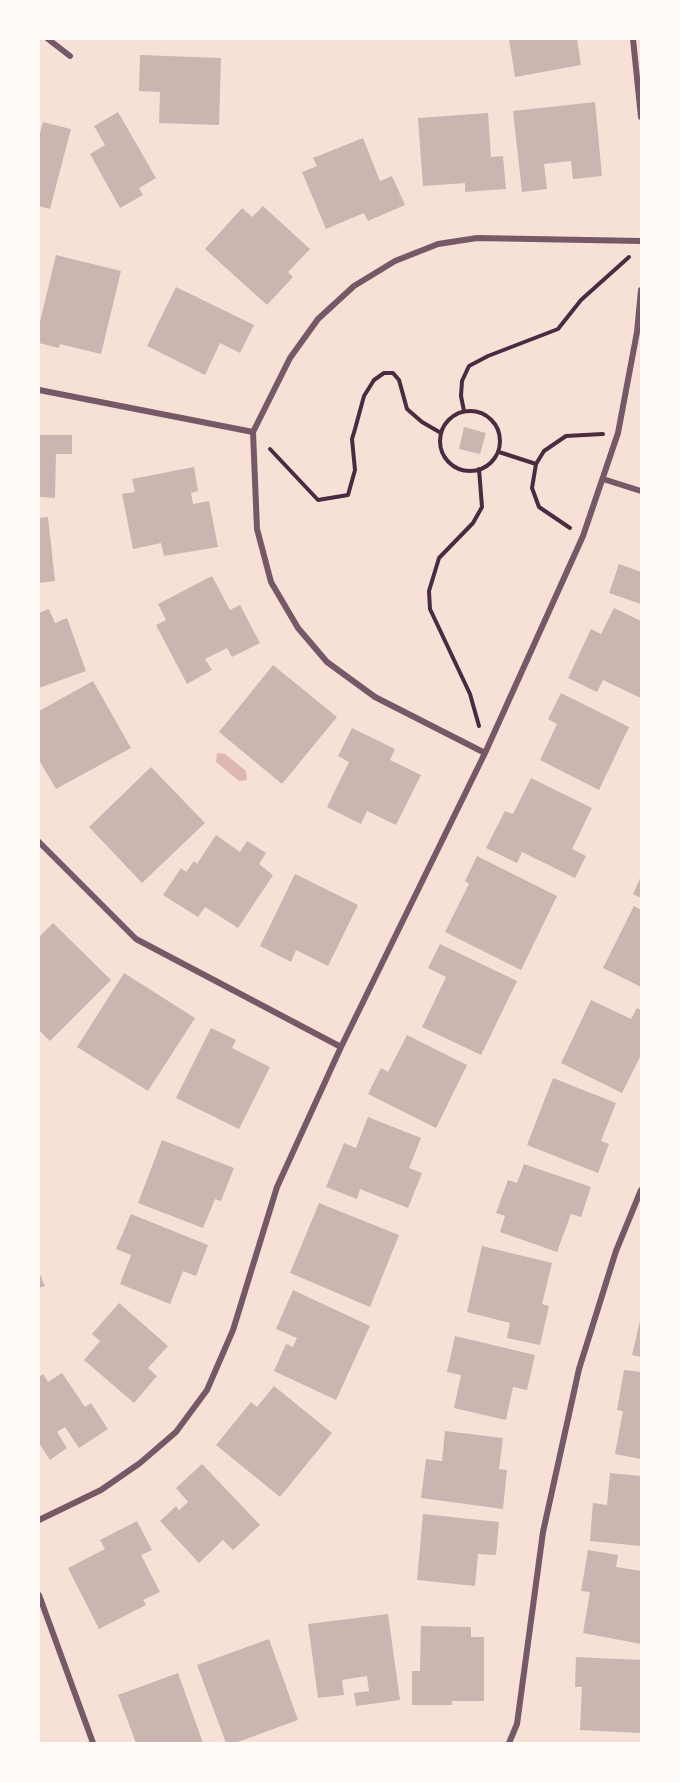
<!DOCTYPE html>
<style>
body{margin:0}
#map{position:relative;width:680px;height:1782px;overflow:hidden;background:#f7e1d7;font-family:"DM Sans",sans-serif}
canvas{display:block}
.frame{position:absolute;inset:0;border:40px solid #fffaf5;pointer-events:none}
</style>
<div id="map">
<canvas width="680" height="1782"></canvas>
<div class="frame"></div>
</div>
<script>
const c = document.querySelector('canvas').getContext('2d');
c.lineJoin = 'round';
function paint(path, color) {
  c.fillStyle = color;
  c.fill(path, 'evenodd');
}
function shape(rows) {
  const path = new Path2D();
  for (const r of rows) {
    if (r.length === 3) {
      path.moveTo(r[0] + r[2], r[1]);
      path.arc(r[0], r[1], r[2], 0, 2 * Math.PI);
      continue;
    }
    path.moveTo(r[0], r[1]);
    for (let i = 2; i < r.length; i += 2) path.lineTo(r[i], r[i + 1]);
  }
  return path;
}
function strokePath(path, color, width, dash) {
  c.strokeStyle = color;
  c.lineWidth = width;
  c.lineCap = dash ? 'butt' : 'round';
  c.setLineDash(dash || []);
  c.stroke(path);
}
paint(shape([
 [217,753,225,754,246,771,247,780,239,781,216,762]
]), '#dcb8b0');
paint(shape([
 [509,39,577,39,581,65,515,77],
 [140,55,221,58,219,125,159,123,160,92,139,91],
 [595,102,602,176,573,179,571,161,544,164,547,189,522,192,513,111],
 [118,112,156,178,139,188,143,195,120,208,90,154,105,145,94,126],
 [488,113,491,157,503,156,506,189,465,192,465,183,423,186,418,118],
 [43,122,71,129,50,209,39,206,39,137],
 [363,138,380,181,392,176,405,205,368,221,364,213,326,229,302,172,317,166,313,158],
 [263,206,310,249,288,272,293,277,267,305,205,249,242,208,252,217],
 [56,255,121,271,101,354,60,344,59,348,39,343,39,326],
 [176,287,254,325,240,353,220,343,205,375,147,346],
 [464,427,486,433,480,454,459,449],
 [39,435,72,435,72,454,56,454,55,498,39,497],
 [194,467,198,491,191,493,193,504,209,501,218,547,164,556,161,543,133,549,122,494,135,492,132,479],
 [48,517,55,581,39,583,39,518],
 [619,564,641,572,641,604,609,593],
 [212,576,230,610,240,605,260,643,232,657,227,648,205,659,212,670,187,684,156,625,166,620,158,604],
 [614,608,641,621,641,698,603,680,597,692,568,678,591,629,601,634],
 [49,609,55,623,67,618,86,671,39,688,39,613],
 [273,665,337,717,282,784,219,732],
 [93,681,131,748,56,789,39,760,39,711],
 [561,693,629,727,599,790,540,760,557,724,548,719],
 [352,728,395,749,390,760,421,775,396,825,367,811,361,824,327,807,349,762,338,756],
 [151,767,205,823,142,883,89,827],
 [531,778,592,808,572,849,586,856,575,878,522,852,517,863,486,848,505,811,513,814],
 [216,835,240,852,247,841,266,853,259,864,273,875,238,928,205,907,198,917,163,895,181,868,186,872,194,861,197,864],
 [477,856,557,896,521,970,445,932,469,884,465,881],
 [295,874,358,905,328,966,296,950,291,962,260,946],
 [641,876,641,898,633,894],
 [634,906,641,910,641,987,603,968],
 [53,923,111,980,50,1041,39,1030,39,937],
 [440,944,517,981,481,1055,422,1027,446,977,428,968],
 [124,973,195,1018,148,1091,77,1047],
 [591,1000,631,1019,637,1008,641,1010,641,1055,622,1093,561,1063],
 [211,1028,236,1040,232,1048,270,1067,239,1129,176,1098],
 [407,1035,467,1065,436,1128,368,1094,381,1068,388,1072],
 [553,1078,616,1103,601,1141,609,1144,598,1173,527,1145],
 [368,1117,421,1138,409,1168,422,1173,408,1208,360,1189,357,1199,326,1187,344,1143,356,1148],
 [162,1140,234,1168,221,1201,215,1199,203,1228,138,1203],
 [524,1164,591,1187,581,1217,571,1214,557,1252,500,1232,505,1216,496,1213,508,1180,517,1183],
 [319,1203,399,1235,370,1307,290,1273],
 [131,1214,208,1245,196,1276,183,1271,170,1304,120,1284,131,1255,116,1249],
 [482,1246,552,1263,542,1304,549,1306,540,1345,507,1338,510,1323,467,1312],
 [39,1272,45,1286,39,1288],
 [293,1290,370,1326,336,1400,274,1371,286,1344,293,1347,297,1338,276,1329],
 [119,1303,168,1346,148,1368,157,1376,134,1403,84,1360,100,1341,92,1334],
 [640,1321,641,1321,641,1357,632,1355],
 [455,1336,535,1355,527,1390,513,1387,506,1420,454,1408,461,1375,447,1372],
 [624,1370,641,1372,641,1459,615,1454,623,1411,617,1410],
 [62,1373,85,1407,91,1403,108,1429,79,1448,65,1427,57,1432,67,1448,50,1460,39,1443,39,1377,43,1374,48,1382],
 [274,1386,332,1433,280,1497,216,1445,251,1402,257,1407],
 [445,1431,503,1438,499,1469,507,1470,503,1509,421,1498,426,1459,442,1461],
 [202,1464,260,1525,233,1550,223,1540,199,1563,160,1521,176,1506,179,1510,188,1502,176,1488],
 [610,1473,641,1476,641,1546,590,1541,593,1503,607,1505],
 [423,1514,499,1522,496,1555,478,1554,475,1586,417,1580],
 [137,1521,152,1550,141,1555,160,1592,143,1600,146,1605,99,1629,68,1568,105,1549,100,1540],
 [588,1550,618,1555,616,1567,641,1571,641,1644,583,1633,590,1592,581,1591],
 [388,1614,400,1700,356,1706,354,1693,369,1691,367,1676,342,1680,344,1695,318,1698,308,1624],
 [421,1626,471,1627,471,1637,484,1637,484,1701,452,1701,452,1705,412,1705,412,1671,420,1671],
 [269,1639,298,1720,235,1743,226,1743,197,1665],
 [576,1657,641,1660,641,1733,580,1730,582,1687,575,1687],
 [178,1673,203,1743,136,1743,118,1695]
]), '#ccb4b1');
strokePath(shape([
 [470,441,30],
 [464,411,461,396,462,381,469,366,488,356,558,329,581,300,629,257],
 [270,449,318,500,348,495,355,470,352,439,355,429,364,396,374,380,384,373,393,373,399,380,407,409,422,422,441,433],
 [499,452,536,464],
 [570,528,539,507,532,488,536,464,544,451,566,436,603,434],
 [479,726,470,694,430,609,429,591,439,558,473,523,482,507,479,469]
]), '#4a2c40', 4);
strokePath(shape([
 [48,39,70,56],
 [633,39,641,117],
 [39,390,253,432],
 [603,479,641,491],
 [485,753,375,697,327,662,298,628,271,582,257,529,253,432,290,358,318,319,354,286,395,261,438,244,477,238,641,241],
 [39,842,136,939,341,1047],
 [39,1520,101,1490,140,1463,176,1432,207,1390,233,1330,277,1187,341,1047,485,753,583,536,618,433,637,332,641,290],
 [39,1595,93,1743],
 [509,1743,517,1724,543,1532,579,1369,616,1251,641,1190]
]), '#755966', 6);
</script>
